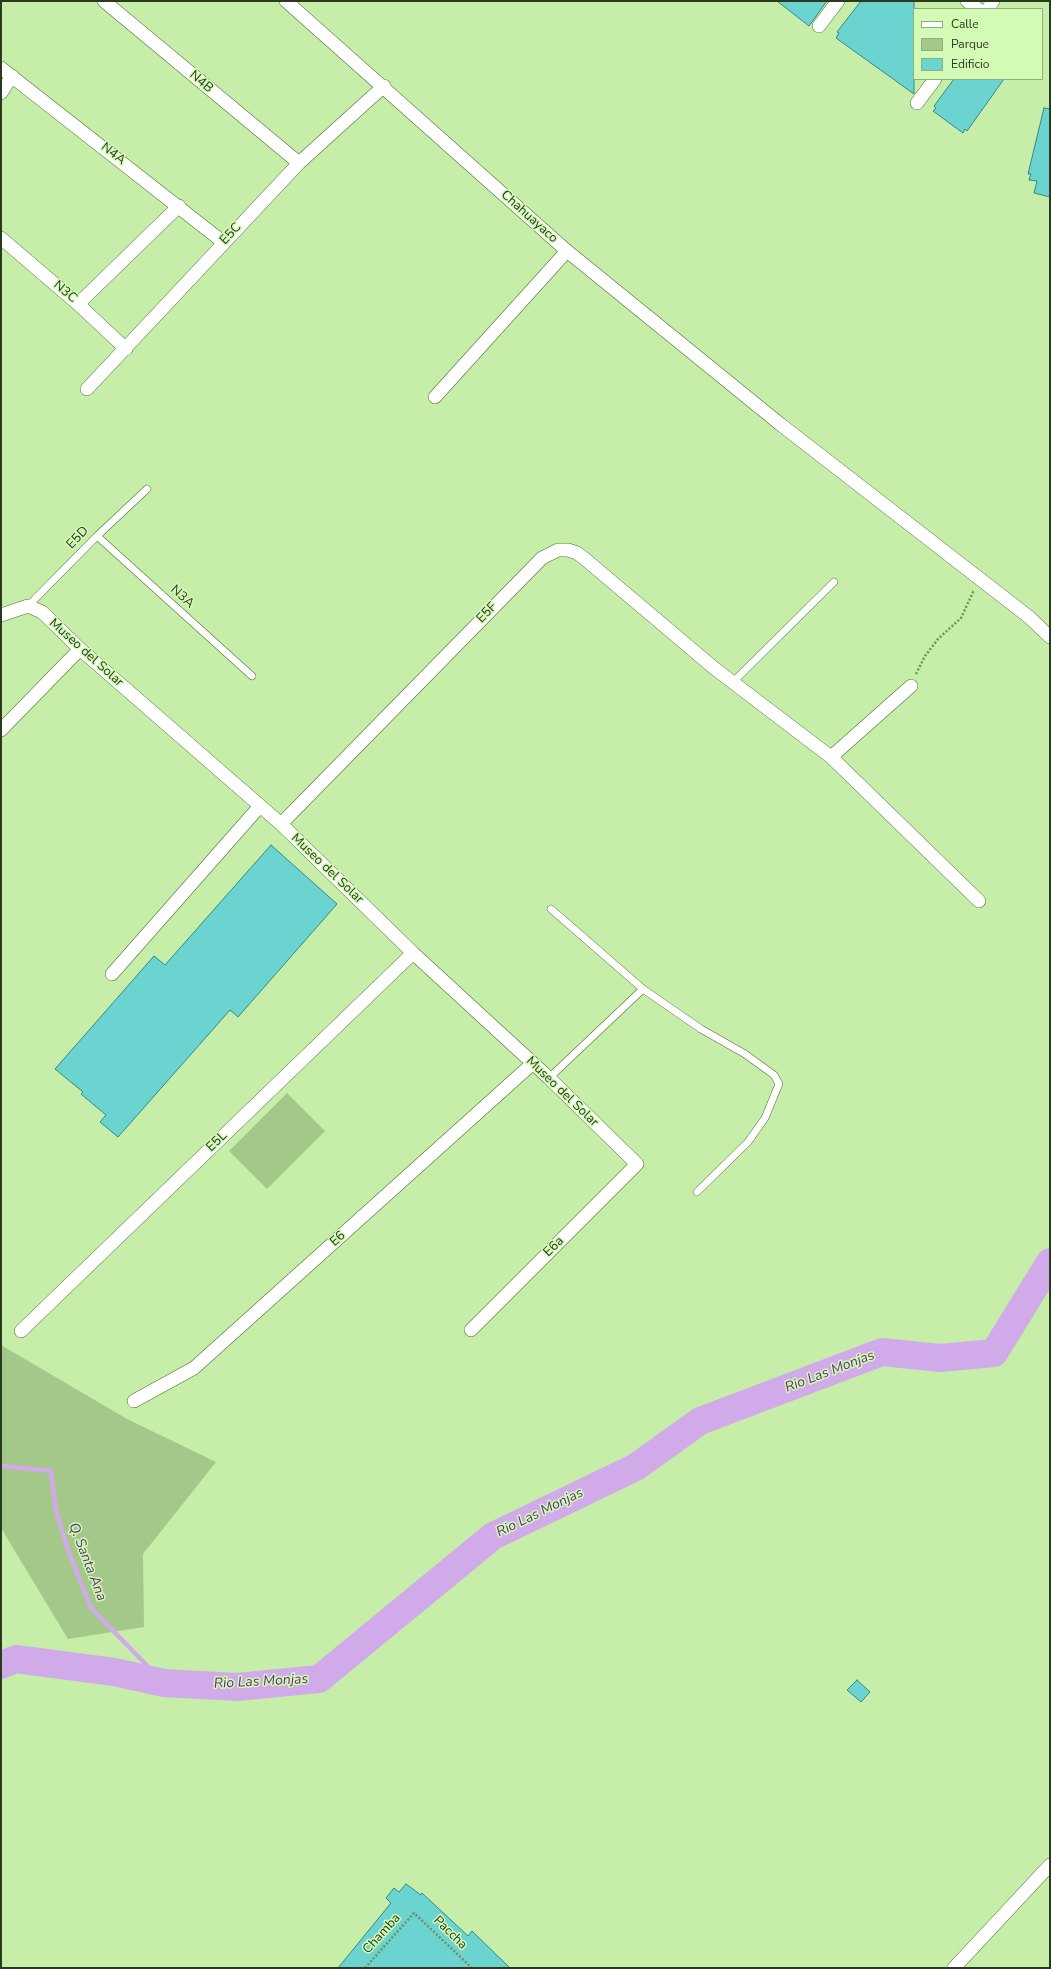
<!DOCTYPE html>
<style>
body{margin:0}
#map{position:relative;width:1051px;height:1969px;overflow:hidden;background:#c6eea9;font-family:"Nunito Sans",sans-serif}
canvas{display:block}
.frame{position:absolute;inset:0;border:2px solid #2b3a1f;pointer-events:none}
.legend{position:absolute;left:913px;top:8px;width:130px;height:72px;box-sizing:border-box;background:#d3fbb6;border:1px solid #90ae7a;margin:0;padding:5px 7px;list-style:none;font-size:12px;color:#2b3a1f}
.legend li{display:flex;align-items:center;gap:8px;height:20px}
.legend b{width:20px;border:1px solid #90ae7a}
</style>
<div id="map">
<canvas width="1051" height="1969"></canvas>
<div class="frame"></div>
<ul class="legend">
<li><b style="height:5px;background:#fff"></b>Calle</li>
<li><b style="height:11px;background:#a4c88a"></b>Parque</li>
<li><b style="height:11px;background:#6cd4d0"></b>Edificio</li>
</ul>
</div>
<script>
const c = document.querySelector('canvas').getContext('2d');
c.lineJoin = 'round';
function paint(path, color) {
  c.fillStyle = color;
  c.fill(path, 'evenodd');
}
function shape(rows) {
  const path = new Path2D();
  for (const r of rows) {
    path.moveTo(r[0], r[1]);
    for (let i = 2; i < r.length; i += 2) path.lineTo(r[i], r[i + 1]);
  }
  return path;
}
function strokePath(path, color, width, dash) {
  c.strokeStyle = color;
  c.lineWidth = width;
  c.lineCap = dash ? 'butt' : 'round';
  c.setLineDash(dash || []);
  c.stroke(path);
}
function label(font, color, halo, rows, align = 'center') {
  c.font = font + ' "Nunito Sans",sans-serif';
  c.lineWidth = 3;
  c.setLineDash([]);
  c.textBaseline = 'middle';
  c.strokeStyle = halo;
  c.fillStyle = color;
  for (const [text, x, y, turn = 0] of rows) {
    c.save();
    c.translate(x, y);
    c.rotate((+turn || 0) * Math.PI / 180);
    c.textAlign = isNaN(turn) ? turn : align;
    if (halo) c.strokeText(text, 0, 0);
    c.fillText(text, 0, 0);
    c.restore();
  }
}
paint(shape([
 [287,1093,325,1131,267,1189,229,1151],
 [1,1345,127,1419,216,1462,143,1554,144,1627,68,1639,1,1528]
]), '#a4c88a');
strokePath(shape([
 [1,1466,51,1471,56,1511,70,1556,91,1608,164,1683]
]), '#d1aae9', 4.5);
strokePath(shape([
 [1,1665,16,1659,114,1672,164,1683,237,1687,319,1679,493,1536,636,1467,700,1421,882,1352,940,1358,994,1353,1050,1262]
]), '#d1aae9', 28);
const building = shape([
 [777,1,827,1,809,26,777,1],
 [861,1,914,1,914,94,836,38,839,33,837,32,861,1],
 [954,79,1004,79,967,131,965,129,963,133,933,111,936,108,934,106,954,79],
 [1044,108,1050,109,1050,197,1034,193,1037,181,1029,180,1031,174,1028,174,1044,108],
 [271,845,337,904,238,1017,230,1010,118,1137,100,1122,106,1115,81,1094,83,1092,55,1069,154,956,165,965,271,845],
 [857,1680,870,1692,861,1702,847,1690,857,1680],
 [406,1884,421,1895,422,1893,468,1936,472,1931,510,1968,338,1968,391,1903,386,1898,394,1888,399,1892,406,1884]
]);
paint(building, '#6cd4d0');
strokePath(building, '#348886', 1);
const service = shape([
 [97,536,252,676],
 [28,606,97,536,147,489],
 [733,682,834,582],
 [551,909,643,989,701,1029,745,1054,774,1075,779,1084,765,1118,748,1142,697,1192],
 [549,1078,643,989]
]);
const minor = shape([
 [104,1,299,163],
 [286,1,567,251,780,424,1029,617,1050,637],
 [967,1,978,9],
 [988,9,993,1],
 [819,26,838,1],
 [1,68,223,242],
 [1,93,12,76],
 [917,103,935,79],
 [1,238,78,304,126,349],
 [78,304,179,206],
 [87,389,299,163,384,86],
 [435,397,567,251],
 [1,615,28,606,42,612,80,649,281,824,413,953,549,1078,637,1164,471,1330],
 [1,730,80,649],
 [831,757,911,686],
 [281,824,542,558,558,550,568,550,577,553,585,559,714,668,831,757,979,901],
 [112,974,260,806],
 [21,1331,413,953],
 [134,1401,194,1368,532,1064],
 [954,1968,1050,1865]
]);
strokePath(service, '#4d6f30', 8);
strokePath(minor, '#4d6f30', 14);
strokePath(shape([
 [916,674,925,656,938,639,961,618,974,590],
 [365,1968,414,1913,472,1968]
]), '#738e5f', 2.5, [2, 2]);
strokePath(service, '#fff', 7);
strokePath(minor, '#fff', 13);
label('13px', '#2b3a1f', '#d3fbb6', [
 ["N4B",201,82,40],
 ["N4A",113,154,38],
 ["Chahuayaco",529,217,42],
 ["E5C",231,234,-47],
 ["N3C",65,292,40],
 ["E5D",78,538,-46],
 ["N3A",182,597,42],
 ["E5F",487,613,-46],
 ["Museo del Solar",86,653,42],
 ["Museo del Solar",327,869,44],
 ["Museo del Solar",562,1092,44],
 ["E5L",217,1142,-44],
 ["E6",338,1239,-42],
 ["E6a",554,1247,-45],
 ["Paccha",450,1933,44],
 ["Chamba",382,1934,-48]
]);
label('italic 14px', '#5f2e78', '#d3fbb6', [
 ["Rio Las Monjas",830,1372,-21],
 ["Rio Las Monjas",540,1513,-26],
 ["Q. Santa Ana",87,1562,69],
 ["Rio Las Monjas",261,1682,-3]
]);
</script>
